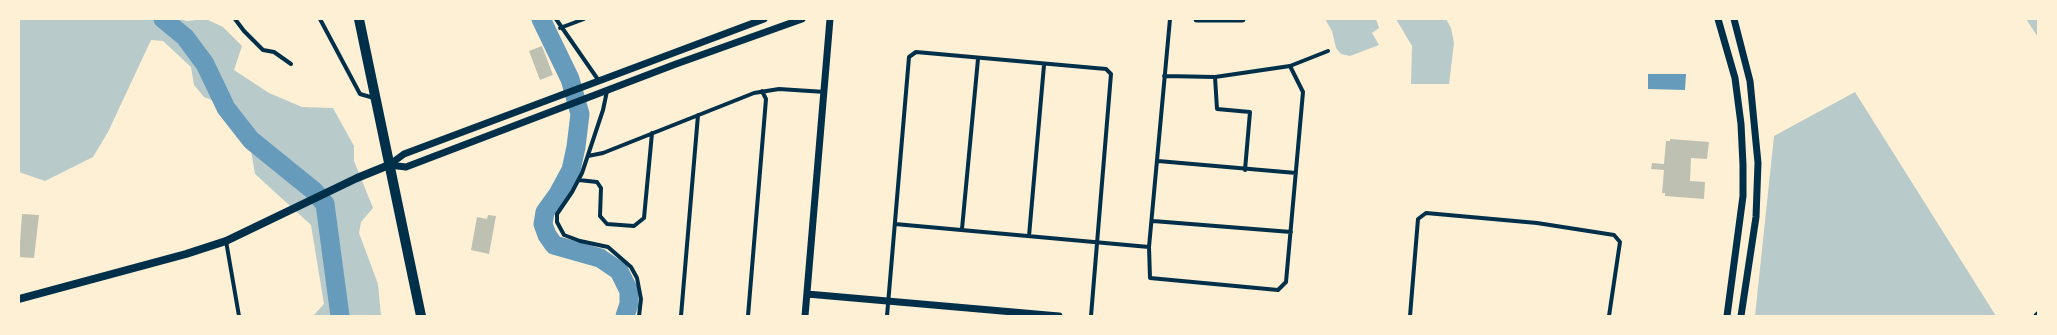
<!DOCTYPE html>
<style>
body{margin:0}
#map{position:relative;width:2057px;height:335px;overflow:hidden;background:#fdf0d5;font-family:"Fira Sans Condensed",sans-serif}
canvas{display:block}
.frame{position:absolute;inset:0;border:20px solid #fdf0d5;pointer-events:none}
</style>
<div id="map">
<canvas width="2057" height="335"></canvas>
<div class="frame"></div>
</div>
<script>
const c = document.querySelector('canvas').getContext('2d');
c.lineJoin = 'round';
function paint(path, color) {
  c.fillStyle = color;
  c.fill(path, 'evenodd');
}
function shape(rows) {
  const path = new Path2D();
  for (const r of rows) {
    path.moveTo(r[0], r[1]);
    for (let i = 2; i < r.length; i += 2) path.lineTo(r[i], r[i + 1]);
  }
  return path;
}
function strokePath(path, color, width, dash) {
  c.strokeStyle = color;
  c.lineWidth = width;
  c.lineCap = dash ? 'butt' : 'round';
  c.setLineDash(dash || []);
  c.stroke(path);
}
paint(shape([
 [19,19,180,19,187,21,206,19,223,27,242,46,234,70,269,93,302,107,333,108,354,146,354,161,373,208,361,222,359,233,378,284,381,316,313,316,324,304,311,225,255,174,247,128,232,108,204,97,194,85,191,67,163,41,151,40,108,132,93,157,45,181,19,172],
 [1325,19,1376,19,1379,28,1372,33,1379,45,1350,56,1341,54,1336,48,1332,31],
 [1396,19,1446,19,1451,28,1454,43,1449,84,1411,84,1412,46],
 [2026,19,2038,19,2038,37],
 [1855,92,1996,316,1755,316,1774,136]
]), '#b9caca');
paint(shape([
 [1648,74,1686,74,1685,90,1648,89]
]), '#669bbc');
strokePath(shape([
 [163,19,185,37,205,64,226,108,251,140,314,191,325,204,340,316],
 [541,19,570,79,580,114,576,147,571,170,558,194,545,212,543,224,547,235,554,245,600,258,619,271,629,291,629,304,625,316]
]), '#669bbc', 19);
paint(shape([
 [542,46,553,75,540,80,529,51],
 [1670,139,1709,142,1707,159,1691,158,1690,181,1705,182,1704,199,1665,196,1665,193,1662,193,1664,170,1651,169,1652,163,1664,164,1666,141,1670,141],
 [22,214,39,215,34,258,19,257],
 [488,215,496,216,489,254,471,250,477,217,487,219]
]), '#bec0b2');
strokePath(shape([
 [235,19,244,31,263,50,274,52,291,64],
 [320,19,360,94,374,98],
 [556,19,599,81],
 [1170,19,1149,247,1150,278,1278,290,1286,282,1303,92,1290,66],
 [560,28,584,19],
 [1164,76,1215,77,1290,66,1328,51],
 [1215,77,1217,109,1250,112,1245,170],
 [607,91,603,110,582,173,572,192,557,214,557,222,564,235,580,241,608,247,631,267,637,278,641,299,639,316],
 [588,156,603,153,754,93,779,89,825,92],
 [1158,161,1296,173],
 [579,180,597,182,601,188,600,216,607,224,634,226,644,218,652,133],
 [1153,221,1291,232],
 [895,224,1149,247],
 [962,229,978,59],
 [1029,236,1044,65],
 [226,241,239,316],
 [681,316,698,115],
 [748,316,766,99,762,91],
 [887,316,909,57,916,52,1106,69,1111,74,1091,316],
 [1410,316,1418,219,1426,213,1537,223,1614,235,1620,242,1609,316]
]), '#003049', 4);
strokePath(shape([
 [1197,19,1242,19],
 [1718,19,1735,78,1741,124,1743,165,1743,196,1727,316],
 [1734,19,1750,81,1758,163,1756,217,1741,316],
 [389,165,406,167,676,64,802,19],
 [389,165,404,154,764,19],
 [807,294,1059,316],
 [805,316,830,19],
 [2037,316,2038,315]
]), '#003049', 7);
strokePath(shape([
 [19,299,186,254,226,241,357,178,389,165]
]), '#003049', 8);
strokePath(shape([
 [359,19,421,316]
]), '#003049', 10);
</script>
